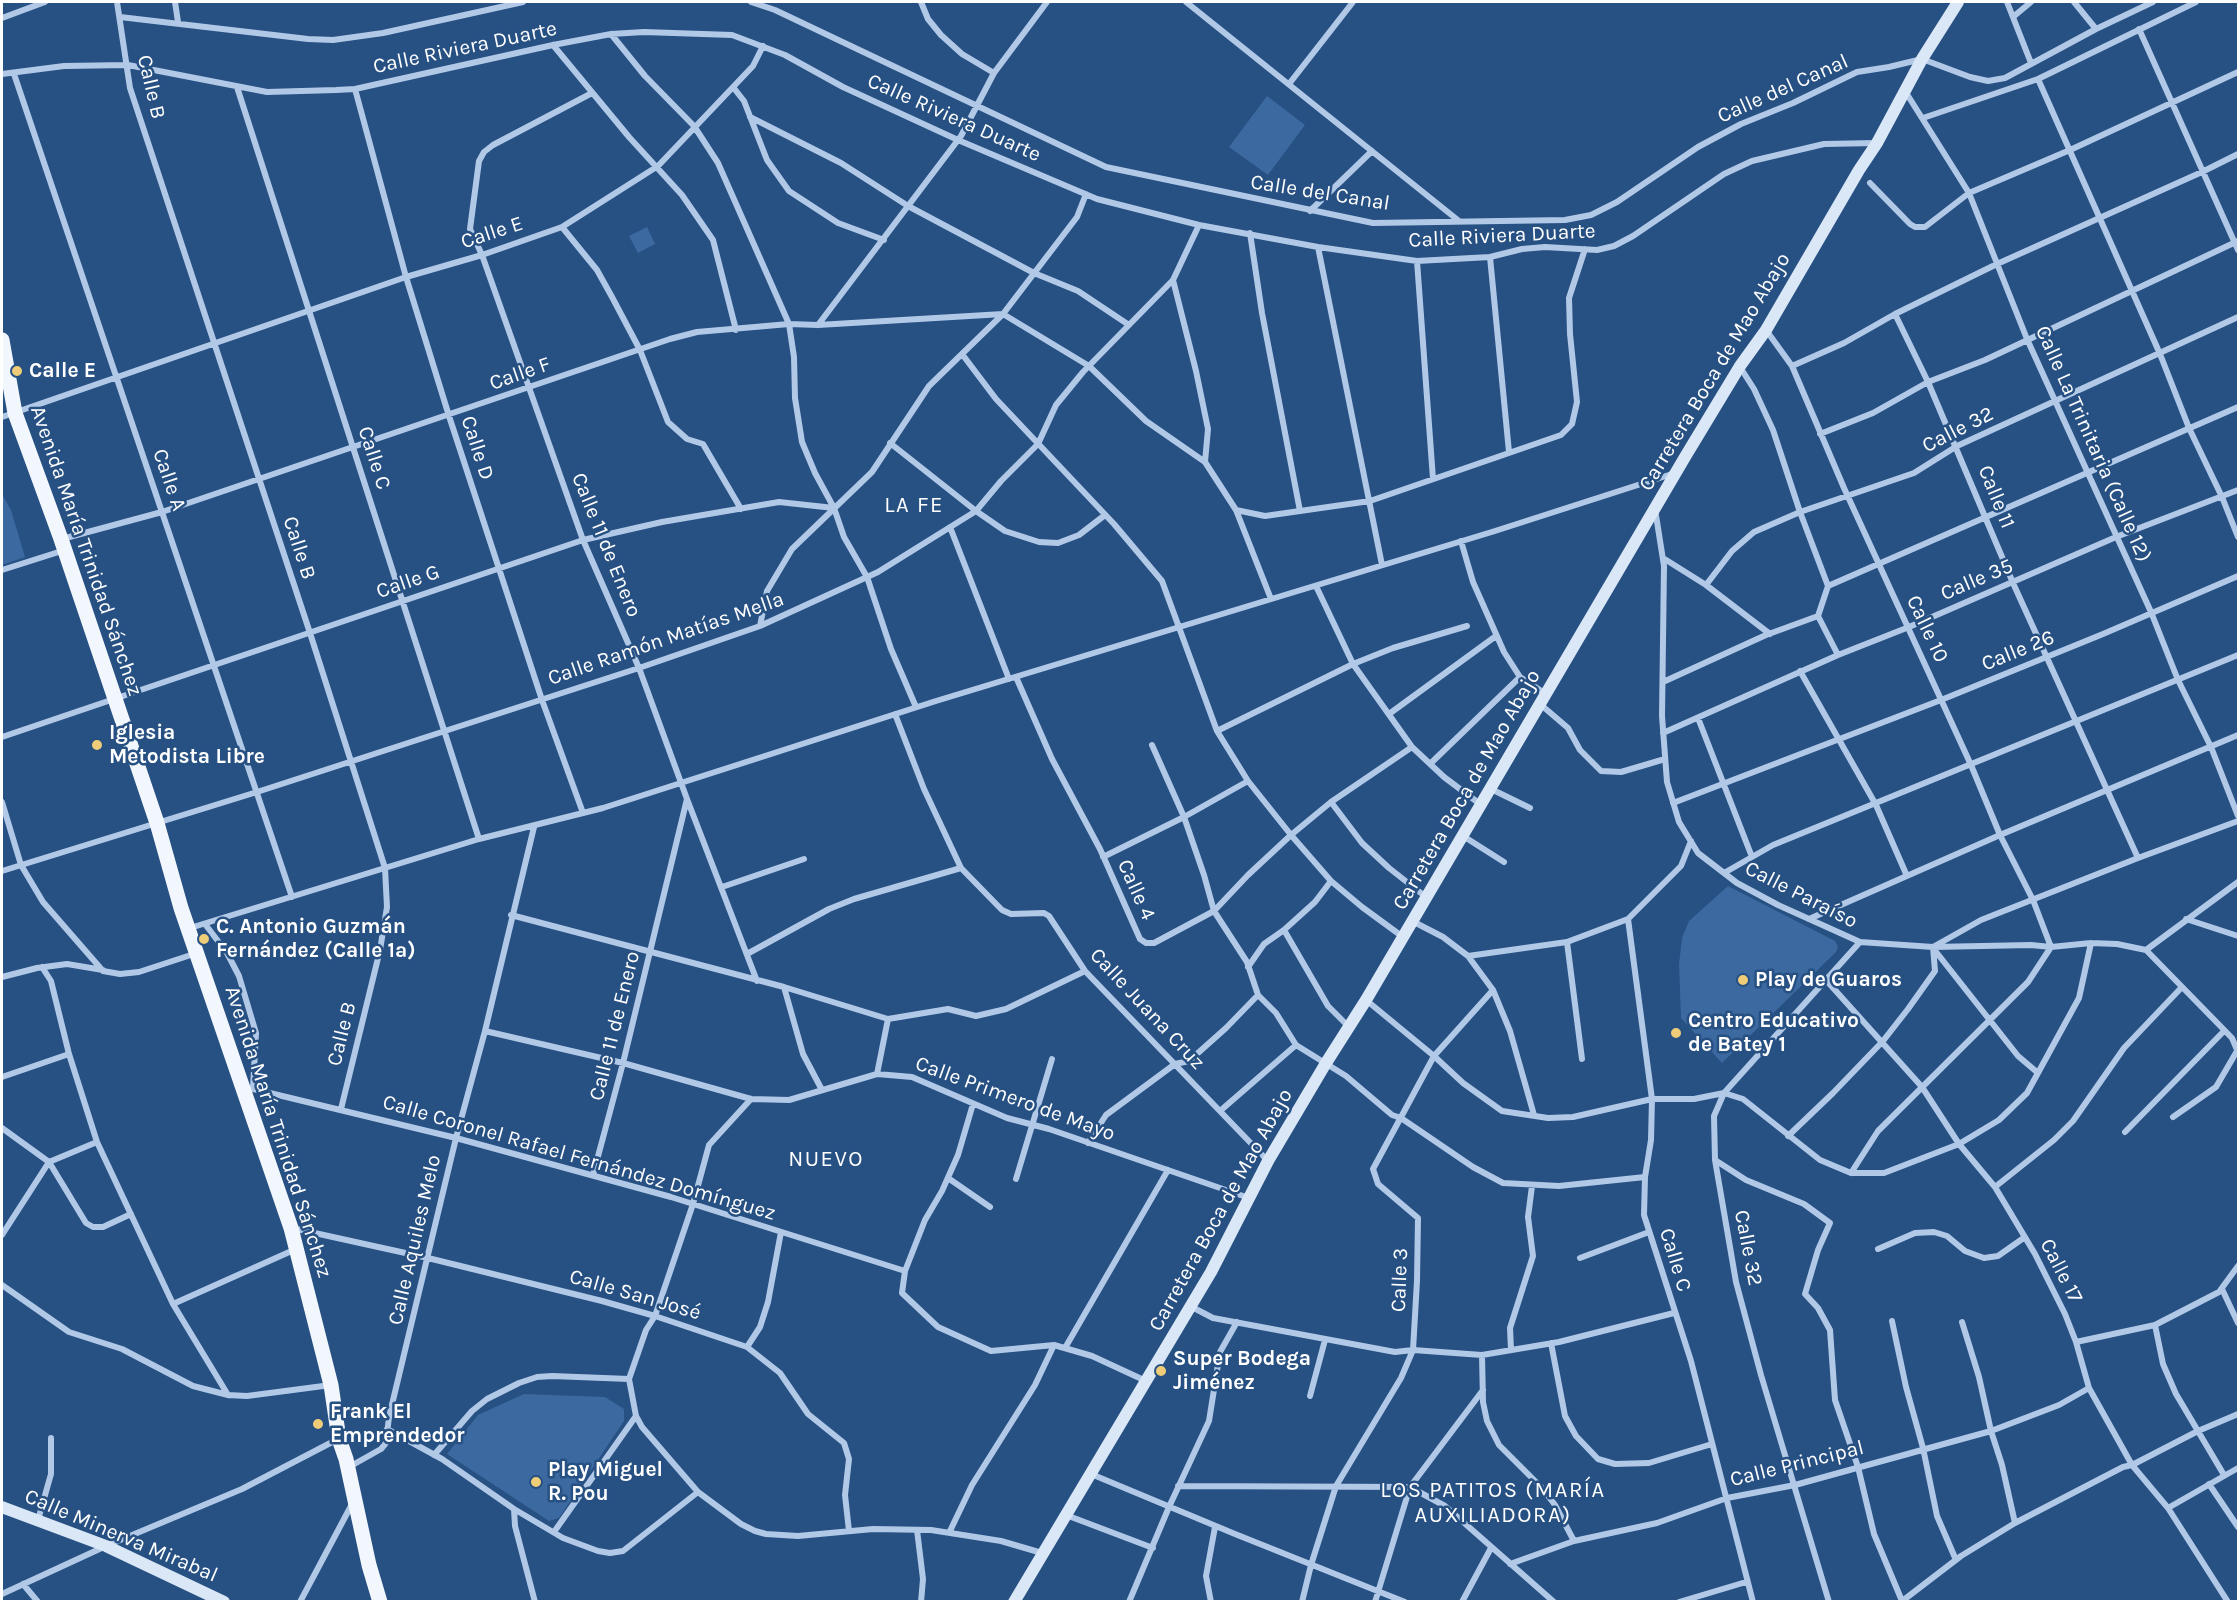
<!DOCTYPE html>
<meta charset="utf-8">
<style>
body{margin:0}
#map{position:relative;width:2240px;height:1603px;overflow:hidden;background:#275083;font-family:Karla,sans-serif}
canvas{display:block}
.frame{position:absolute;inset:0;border:3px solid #fff;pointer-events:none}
</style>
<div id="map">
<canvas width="2240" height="1603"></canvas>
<div class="frame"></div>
</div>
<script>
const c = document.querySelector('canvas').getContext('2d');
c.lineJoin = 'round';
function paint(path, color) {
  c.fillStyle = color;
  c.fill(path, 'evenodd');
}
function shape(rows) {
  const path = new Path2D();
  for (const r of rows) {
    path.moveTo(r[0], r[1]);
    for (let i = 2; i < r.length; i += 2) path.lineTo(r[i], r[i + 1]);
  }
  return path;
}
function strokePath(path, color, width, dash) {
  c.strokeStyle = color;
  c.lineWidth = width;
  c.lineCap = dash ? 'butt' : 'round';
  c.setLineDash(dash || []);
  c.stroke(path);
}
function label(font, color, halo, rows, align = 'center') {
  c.font = font + ' Karla,sans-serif';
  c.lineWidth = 5;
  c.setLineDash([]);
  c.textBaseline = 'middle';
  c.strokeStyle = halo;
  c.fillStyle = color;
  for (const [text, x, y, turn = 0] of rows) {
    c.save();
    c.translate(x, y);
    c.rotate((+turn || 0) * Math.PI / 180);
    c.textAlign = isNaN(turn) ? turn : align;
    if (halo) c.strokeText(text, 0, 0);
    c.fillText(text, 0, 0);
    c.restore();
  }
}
paint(shape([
 [1267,96,1305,125,1268,175,1229,147],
 [647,227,655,244,638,253,629,236],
 [2,494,11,510,25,557,2,565],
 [1728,886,1835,941,1838,947,1836,952,1722,1063,1681,1018,1679,964,1682,938,1689,921],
 [524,1394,605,1397,624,1409,624,1421,559,1518,549,1521,447,1454,478,1415]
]), '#3c69a0');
strokePath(shape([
 [117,2,130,88,310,633,385,868,387,907,380,950,341,1109],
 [175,2,178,22],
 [751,2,775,10,1106,167,1373,223,1565,220,1591,215,1617,202,1698,147,1741,124,1793,103,1857,72,1889,67,1922,59,1970,77,1988,81,2005,78,2096,29,2153,2],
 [921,2,928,19,941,35,962,54,994,73],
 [1186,2,1459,221],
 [2007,2,2031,63],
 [2074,2,2096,29],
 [120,17,308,39,333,40,383,33,523,2],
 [2013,17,2031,2],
 [2,18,45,2],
 [2139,29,2238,250],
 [611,34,645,76,694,126,718,163,789,324,794,357,795,398,802,442,815,473,834,508,844,537,867,577,891,649,916,707],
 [553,45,629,137,682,195,713,240,736,330],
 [2,74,64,66,128,65,267,92,336,90,355,89,553,45,611,34,644,32,732,35,785,55,843,87,958,140,1097,199,1199,225,1318,247,1417,261,1490,257,1522,249,1545,247,1597,250,1614,246,1633,236,1724,174,1752,161,1824,144,1877,143],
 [14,74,292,897],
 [2038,79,2160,354,2189,428,2222,497,2238,537],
 [1289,84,1353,2],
 [237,87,479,839],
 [733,87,744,101,767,160,789,191,838,223,884,240],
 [355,89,406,277,449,416,542,700,583,813],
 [1905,91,1969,193,2027,339,2151,612,2178,680,2211,747,2238,816],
 [592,93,493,145,484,152,479,161,470,229,482,255,583,540,639,668,687,799,623,1063,593,1175],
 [750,117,841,163,908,206,1034,273,1078,291,1129,325],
 [1923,118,2038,79,2196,2],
 [1870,183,1910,224,1915,227,1925,227,1969,193,2070,150,2238,72],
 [1310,211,1372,151],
 [562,227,597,270,612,297,640,350,668,422,687,439,703,444,741,509],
 [1250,233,1262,313,1300,511],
 [1318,247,1382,565],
 [1490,257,1509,452],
 [1417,261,1433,479],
 [1173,280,1196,371,1208,429,1205,462],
 [1895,314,1928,382,2013,583,2138,858],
 [818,325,961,136,994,73,1047,2],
 [1766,330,1792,366,1844,488,1971,765,2000,835,2033,900,2051,947,2028,982,1878,1131,1851,1173],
 [962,354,996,399,1114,524,1162,581,1217,731,1248,781,1291,835,1331,881,1362,907,1403,937],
 [1792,366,1844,343,1895,314,1997,264,2202,172,2238,154],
 [1740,367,1754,389,1773,430,1800,512,1828,586,1818,616,1838,655],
 [2,417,406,277,482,255,562,227,658,166,753,66,763,46],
 [1820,434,1873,413,1928,382,1985,360,2238,241],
 [890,443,976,511,1005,531,1039,542,1058,543,1079,535,1105,515],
 [1655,509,1664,566,1662,716,1667,782,1679,822,1698,853,1737,883,1778,905,1860,942,1933,947,2031,945,2051,947,2091,943,2117,944,2146,950,2232,1038,2238,1052],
 [1236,510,1265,516,1370,501,1561,435,1572,424,1577,402,1570,334,1569,298,1585,249],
 [950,527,1009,679],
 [62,539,162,512,670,339,697,332,789,324,818,325,1003,314,1089,366,1146,421,1205,462,1236,510,1271,599],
 [1461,541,1473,582,1504,652,1520,677,1546,694],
 [1663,558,1706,585,1770,634],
 [2,570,65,550],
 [1706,585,1732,551,1754,532,1800,512,1914,473,1957,446,2238,317],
 [1316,586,1353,664,1412,747,1444,777,1480,804],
 [1828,586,2238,407],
 [760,626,767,591,792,549,872,472,929,386,1003,314,1077,217,1086,194],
 [1800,671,1876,805,1907,876],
 [1016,677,1052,759,1100,849,1140,939,1146,943,1154,943,1214,911,1248,875,1291,835,1331,802,1412,747],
 [1663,682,1766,635,1818,616],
 [1540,704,1568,728,1580,750,1601,771,1621,772,1665,759],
 [895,714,924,789,961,868,1002,910,1011,914,1044,913,1049,916,1085,971,1268,1161],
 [1389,714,1496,636],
 [1698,718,1752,857],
 [1217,731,1353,664,1393,648,1467,626],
 [1663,733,1838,655,1909,627,2116,537,2238,490],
 [2,737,583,540,662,522,779,502,834,508],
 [1152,745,1184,817,1204,875,1214,911,1247,962,1258,995,1276,1013,1296,1045,1346,1076,1392,1115,1401,1118,1473,1167,1503,1183,1559,1186,1645,1177],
 [1430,764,1520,677],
 [1491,789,1530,808],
 [687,799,757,981],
 [2,802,21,865,43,902,103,971,120,974,139,972,197,953],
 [1331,802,1362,843,1389,868,1426,897],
 [1673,803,1941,700,2103,634,2238,576],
 [1463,836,1504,862],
 [1103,857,1184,817,1248,781],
 [2,871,257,792,639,668,760,626,878,572,976,511,1001,481,1038,444,1056,405,1083,372,1173,280,1199,225],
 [1724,873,1773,845,2238,655],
 [722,887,804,859],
 [511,915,784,987,888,1019,948,1009,976,1016,1006,1009,1085,971],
 [1628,919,1652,1099,1651,1140,1645,1177,1644,1215,1691,1361,1753,1602],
 [1809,919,2000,835,2238,735],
 [2186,919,2238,936],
 [1412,921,1443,937,1468,956,1493,990,1510,1031,1534,1115],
 [205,924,227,953,239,976,256,1033,253,1088],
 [190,928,479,839,603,808,936,701,1495,531,1672,474],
 [1284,930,1328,1006,1349,1027],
 [1567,942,1582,1059],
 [1933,947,1981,920,2138,858,2238,821],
 [1933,948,2018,1056,2038,1073],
 [2146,950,2238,882],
 [747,954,829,909,854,899,961,868],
 [1468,956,1567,942,1628,919,1681,866,1691,841],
 [42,967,51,981,69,1054,97,1142,173,1304,228,1395],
 [1248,967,1264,944,1284,930,1315,902,1331,881],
 [2,977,37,968,67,964,103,970],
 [1826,980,1922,1087,1959,1144,1995,1187,2035,1254,2065,1314,2076,1342,2089,1388,2132,1465,2168,1508,2228,1602],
 [784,987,803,1054,822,1090],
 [1366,1000,1434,1056,1463,1083,1502,1111,1548,1118,1573,1117,1652,1099,1694,1099,1724,1093,1743,1099,1820,1160,1851,1173,1884,1173,1959,1144,1999,1120,2027,1093,2079,998,2091,943],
 [485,1031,623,1063,751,1099,789,1100,877,1074,912,1077,1007,1118,1049,1129,1249,1198],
 [877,1074,888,1019],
 [2,1077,69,1054],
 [245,1087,456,1138,671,1197,905,1271],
 [751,1099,709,1145,693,1204,655,1316,646,1330,629,1379,636,1416,642,1427,698,1492,741,1524,755,1531,766,1534,798,1536,873,1529,931,1530,1001,1541,1042,1553],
 [973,1104,958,1155,942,1191,925,1220,905,1271,902,1293,938,1327,991,1351,1054,1345,1092,1356,1146,1381],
 [1220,1111,1296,1045],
 [2173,1117,2216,1087,2237,1051],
 [2,1128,49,1162,86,1223,93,1227,103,1227,131,1214],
 [2125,1132,2224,1031],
 [1788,1136,1833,1093,1883,1041,1908,1009,1935,971,1933,947],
 [1088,1143,1106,1115,1175,1064,1189,1061,1226,1028,1258,995],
 [1715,1160,1746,1180,1804,1204,1830,1223,1818,1250,1805,1294,1818,1308,1830,1330,1835,1400,1858,1467,1874,1534,1902,1601],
 [948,1178,990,1207],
 [1016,1179,1052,1059],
 [1995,1187,2054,1140,2073,1121,2124,1048,2182,987],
 [292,1228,428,1258,602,1301,655,1316,747,1347,780,1373,808,1414,844,1443,849,1459,845,1495,849,1531],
 [2,1235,49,1162,97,1142],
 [1878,1249,1915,1233,1934,1232,1947,1236,1965,1251,1984,1258,1998,1256,2025,1237],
 [1580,1258,1649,1232],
 [2,1285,69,1332,122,1349,193,1386,228,1395,247,1396,331,1385],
 [2222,1289,2238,1323],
 [173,1304,296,1249],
 [1190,1306,1213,1318,1395,1352,1413,1350,1482,1355,1559,1342,1674,1313],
 [1892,1321,1906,1387,1923,1448,1937,1516,1956,1560],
 [1962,1322,1979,1377,1991,1431,2002,1465,2015,1523],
 [2155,1325,2163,1364,2176,1394,2224,1475],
 [2076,1342,2155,1325,2219,1292,2238,1266],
 [1551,1343,1565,1416,1576,1436,1598,1459,1615,1464,1649,1463,1712,1444],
 [747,1347,760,1327,768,1302,781,1232],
 [1065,1348,1168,1170],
 [1511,1350,1510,1328,1533,1256,1528,1217,1532,1186],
 [1482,1355,1483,1402,1487,1421,1499,1445,1543,1489,1555,1505,1574,1541],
 [1310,1396,1325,1340],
 [387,1429,442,1459,514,1509,563,1538,598,1551,610,1553,623,1551,698,1492],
 [434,1455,472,1411,487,1399,519,1383,537,1377,552,1376,629,1379],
 [349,1467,381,1449,386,1443,389,1417,456,1138,485,1031,534,827],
 [1091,1474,1235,1534,1405,1602],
 [2209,1484,2238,1527],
 [1178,1486,1410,1487,1445,1506,1554,1602],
 [2168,1508,2238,1468],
 [514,1509,515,1526,535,1602],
 [1066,1515,1153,1548],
 [38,1520,51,1474,51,1438],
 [917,1530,923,1579,921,1602],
 [950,1531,972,1485,1035,1385,1054,1345],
 [554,1532,636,1416],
 [1510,1564,1574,1541,1657,1523,1727,1498,1795,1485,1991,1431,2059,1405,2089,1388],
 [23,1584,38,1602],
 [2,1594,106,1546,242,1489,338,1439],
 [300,1602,352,1504],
 [1129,1602,1169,1507,1209,1421,1220,1352,1237,1322],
 [1211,1602,1206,1576,1215,1527],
 [1302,1602,1311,1565,1336,1486,1401,1378,1413,1350,1417,1281,1418,1218,1378,1184,1373,1169,1434,1056,1493,990],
 [1375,1602,1410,1487,1483,1390],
 [1462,1602,1491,1548],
 [1679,1602,1746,1582],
 [1829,1602,1761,1375,1736,1282,1715,1160,1714,1116,1724,1093,1860,942],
 [1901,1602,1961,1556,2015,1523,2123,1467,2132,1465,2198,1431,2238,1414]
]), '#b1c9e7', 6);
strokePath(shape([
 [2,1507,106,1546,224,1602],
 [1014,1602,1211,1272,1268,1161,1326,1063,1366,1000,1685,457,1740,366,1766,330,1859,170,1877,143,1922,59,1958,2]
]), '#dae7f6', 12);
strokePath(shape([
 [2,340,15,413,61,539,157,823,181,908,291,1228,331,1385,339,1439,346,1459,369,1565,380,1602]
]), '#f2f7fd', 15);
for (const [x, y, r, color] of [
 [17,371,6,"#efcc77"],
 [97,745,6,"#efcc77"],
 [204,939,6,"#efcc77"],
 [1743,980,6,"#efcc77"],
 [1676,1033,6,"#efcc77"],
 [1161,1371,6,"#efcc77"],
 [318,1424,6,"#efcc77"],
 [536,1482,6,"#efcc77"]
]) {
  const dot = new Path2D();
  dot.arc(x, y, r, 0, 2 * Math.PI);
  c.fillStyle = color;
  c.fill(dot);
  strokePath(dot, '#275083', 2);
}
label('21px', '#fff', '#275083', [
 ["Calle Riviera Duarte",465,48,-12],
 ["Calle B",151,87,77],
 ["Calle del Canal",1783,89,-24],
 ["Calle Riviera Duarte",954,118,24],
 ["Calle del Canal",1320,193,9],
 ["Calle E",492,233,-18],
 ["Calle Riviera Duarte",1502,236,-3],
 ["Carretera Boca de Mao Abajo",1715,372,-59],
 ["Calle F",520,374,-19],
 ["Calle 32",1958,430,-27],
 ["Calle La Trinitaria (Calle 12)",2093,444,66],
 ["Calle D",477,448,72],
 ["Calle C",374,458,72],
 ["Calle A",169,480,71],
 ["Calle 11",1996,497,68],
 ["Calle 11 de Enero",606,545,68],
 ["Calle B",299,548,72],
 ["Avenida María Trinidad Sánchez",86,551,71],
 ["Calle 35",1977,580,-23],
 ["Calle G",408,582,-19],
 ["Calle 10",1927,629,65],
 ["Calle Ramón Matías Mella",666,639,-19],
 ["Calle 26",2018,651,-22],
 ["Carretera Boca de Mao Abajo",1467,790,-60],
 ["Calle 4",1136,890,66],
 ["Calle Paraíso",1801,895,27],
 ["Calle Juana Cruz",1147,1009,47],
 ["Calle 11 de Enero",615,1026,-76],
 ["Calle B",342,1034,-76],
 ["Calle Primero de Mayo",1015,1099,20],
 ["Avenida María Trinidad Sánchez",278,1132,72],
 ["Calle Coronel Rafael Fernández Domínguez",579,1158,16],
 ["Carretera Boca de Mao Abajo",1221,1210,-61],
 ["Calle Aquiles Melo",415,1240,-77],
 ["Calle 32",1748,1248,79],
 ["Calle C",1675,1260,73],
 ["Calle 17",2061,1271,63],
 ["Calle 3",1400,1280,-88],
 ["Calle San José",635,1295,16],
 ["Calle Principal",1797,1464,-14],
 ["Calle Minerva Mirabal",121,1536,23]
]);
label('bold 21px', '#fff', '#275083', [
 ["Calle E",29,371],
 ["Iglesia",109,733],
 ["Metodista Libre",109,757],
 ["C. Antonio Guzmán",216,927],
 ["Fernández (Calle 1ª)",216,951],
 ["Play de Guaros",1755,980],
 ["Centro Educativo",1688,1021],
 ["de Batey 1",1688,1045],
 ["Super Bodega",1173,1359],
 ["Jiménez",1173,1383],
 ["Frank El",330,1412],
 ["Emprendedor",330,1436],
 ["Play Miguel",548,1470],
 ["R. Pou",548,1494]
], 'left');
c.letterSpacing = '1.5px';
label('22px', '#fff', '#275083', [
 ["LA FE",914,506],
 ["NUEVO",826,1160],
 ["LOS PATITOS (MARÍA",1493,1491],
 ["AUXILIADORA)",1493,1516]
]);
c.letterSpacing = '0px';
</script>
